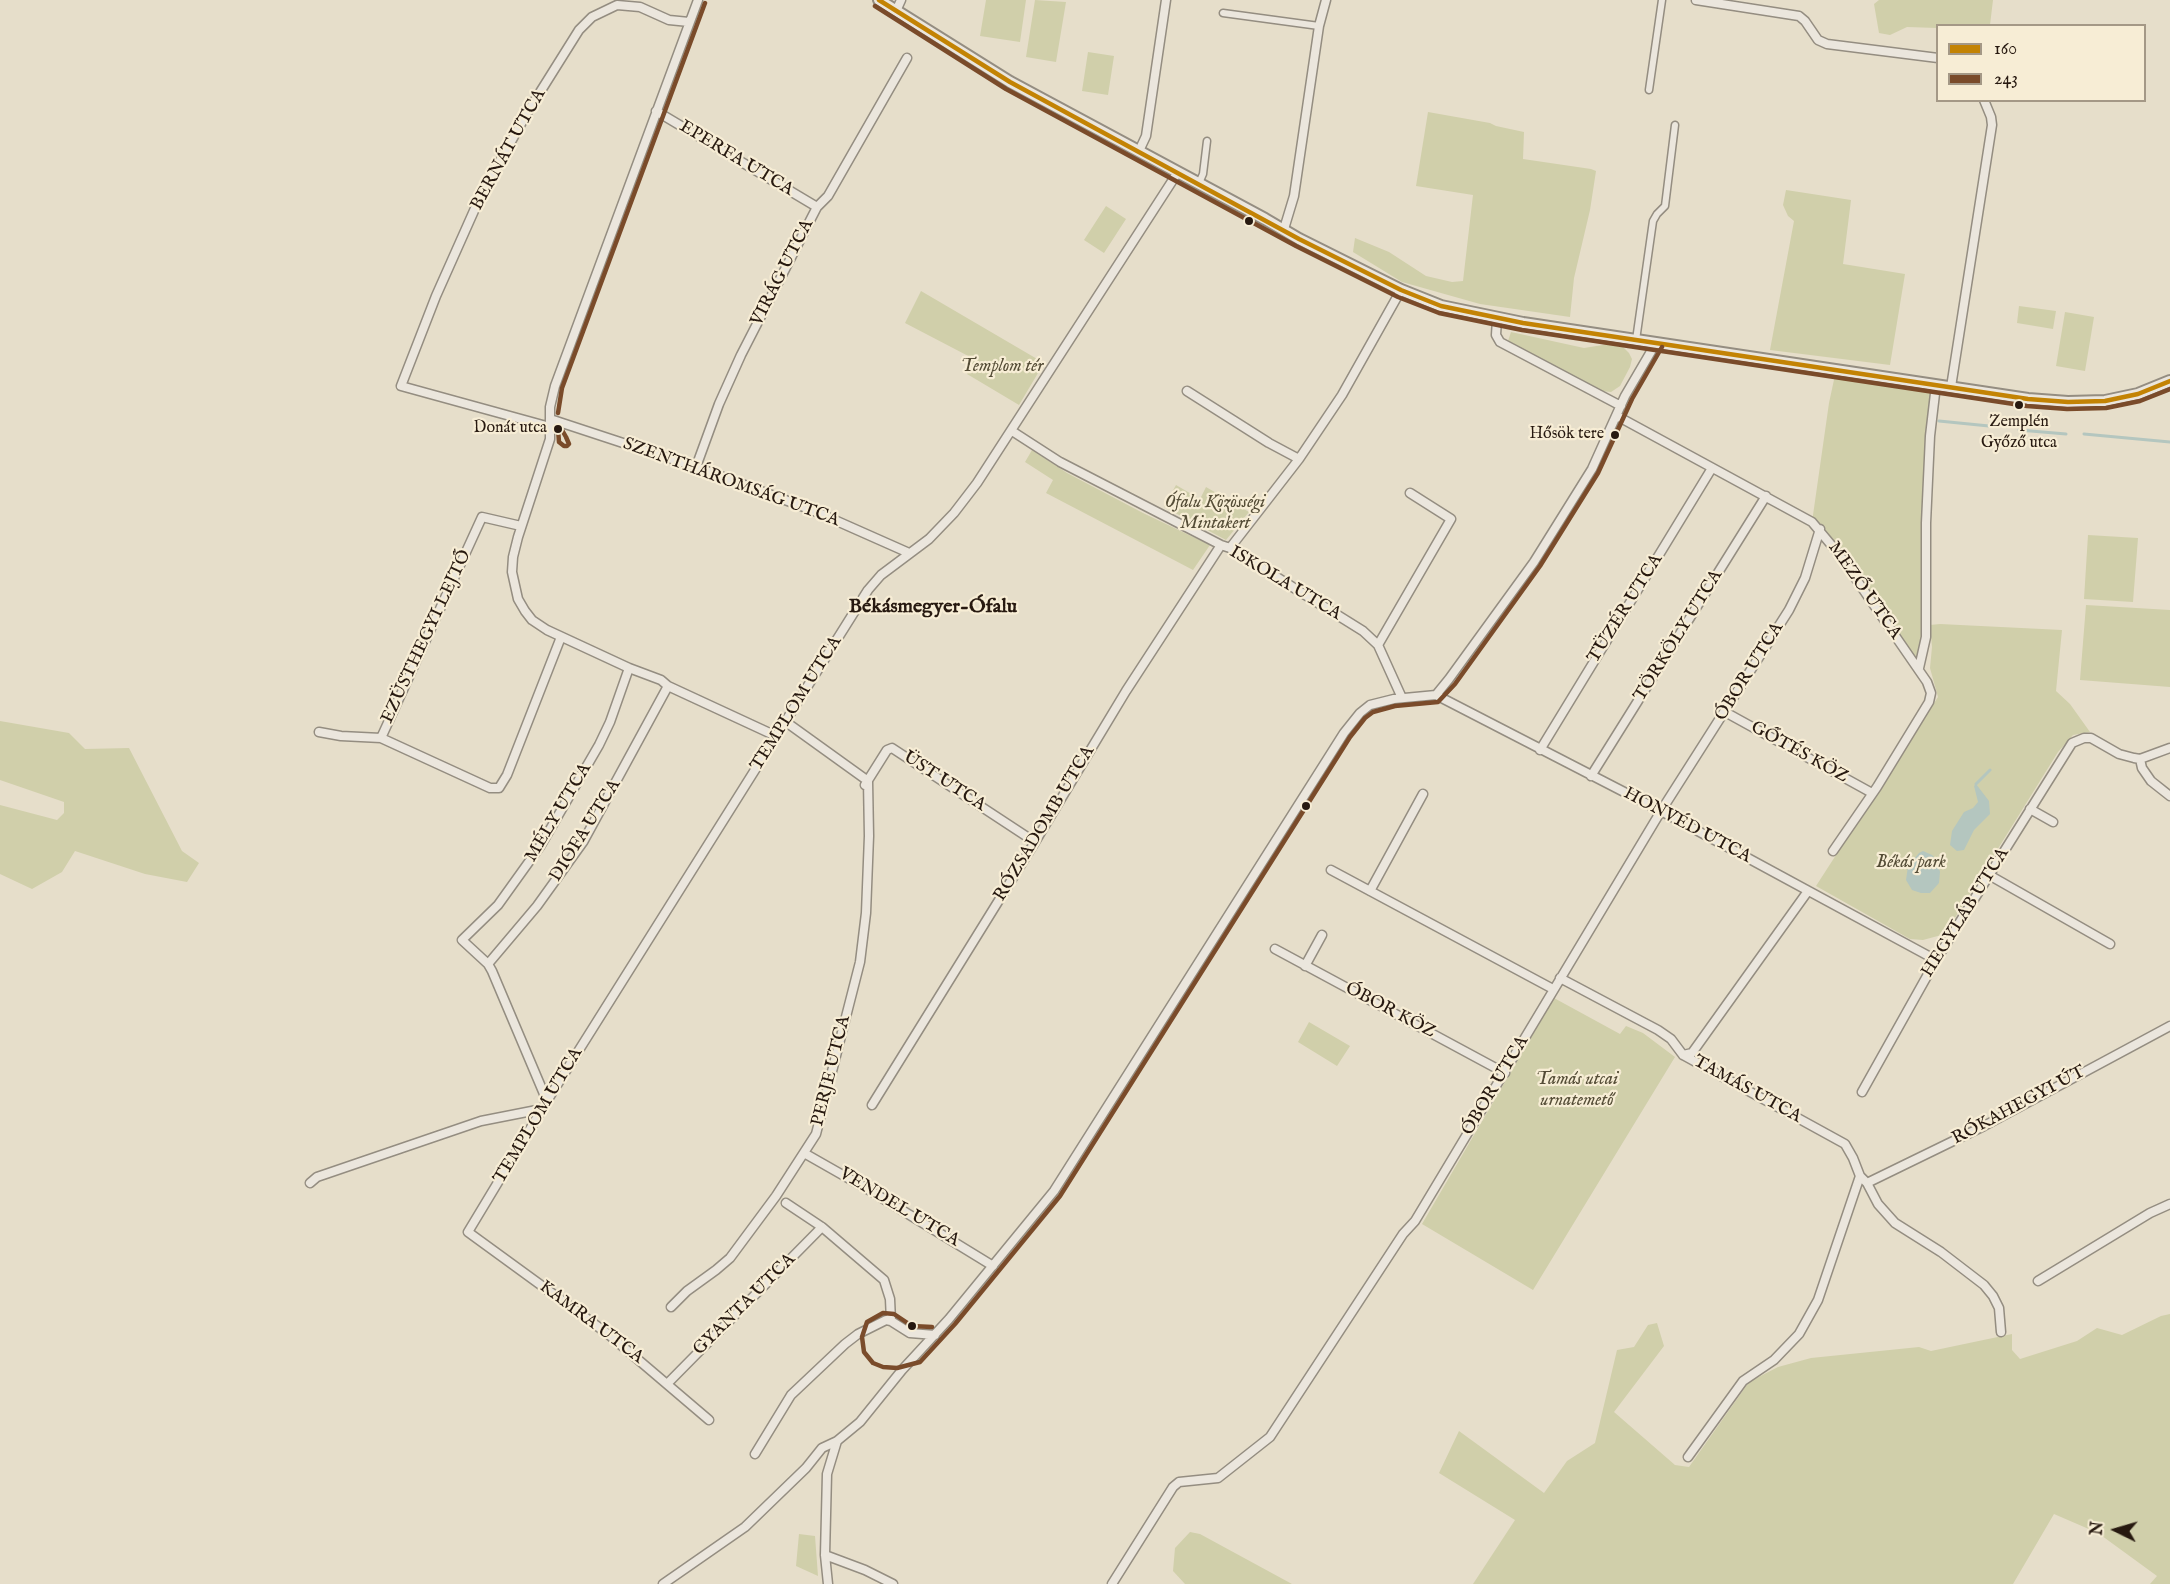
<!DOCTYPE html>
<meta charset="utf-8">
<style>
body{margin:0}
#map{position:relative;width:2170px;height:1584px;overflow:hidden;background:#e6deca;font-family:"IM FELL English",serif}
canvas{display:block}
.legend{position:absolute;left:1936px;top:24px;width:210px;height:78px;box-sizing:border-box;background:#f7edd5;border:2px solid #a49886;margin:0;padding:8px 10px;list-style:none;font-size:18px;color:#271910}
.legend li{display:flex;align-items:center;gap:12px;height:30px}
.legend b{width:30px;border:2px solid #a49886}
.north{position:absolute;left:2086px;top:1500px;width:60px;height:60px;-webkit-text-stroke:4px #f7edd5;paint-order:stroke;rotate:275deg;font-size:16px;font-weight:700;line-height:24px;text-align:center;color:#271910}
.north::after{content:'';display:block;margin:auto;width:21px;height:27px;background:#271910;clip-path:polygon(50% 0,100% 100%,50% 72%,0 100%)}
</style>
<div id="map">
<canvas width="2170" height="1584"></canvas>
<ul class="legend">
<li><b style="height:8px;background:#c38304"></b>160</li>
<li><b style="height:8px;background:#7a4b2a"></b>243</li>
</ul>
<div class="north">N</div>
</div>
<script>
const c = document.querySelector('canvas').getContext('2d');
c.lineJoin = 'round';
function paint(path, color) {
  c.fillStyle = color;
  c.fill(path, 'evenodd');
}
function shape(rows) {
  const path = new Path2D();
  for (const r of rows) {
    path.moveTo(r[0], r[1]);
    for (let i = 2; i < r.length; i += 2) path.lineTo(r[i], r[i + 1]);
  }
  return path;
}
function strokePath(path, color, width, dash) {
  c.strokeStyle = color;
  c.lineWidth = width;
  c.lineCap = dash ? 'butt' : 'round';
  c.setLineDash(dash || []);
  c.stroke(path);
}
function label(font, color, halo, rows, align = 'center') {
  c.font = font + ' "IM FELL English",serif';
  c.lineWidth = 4.5;
  c.setLineDash([]);
  c.textBaseline = 'middle';
  c.strokeStyle = halo;
  c.fillStyle = color;
  for (const [text, x, y, turn = 0] of rows) {
    c.save();
    c.translate(x, y);
    c.rotate((+turn || 0) * Math.PI / 180);
    c.textAlign = isNaN(turn) ? turn : align;
    if (halo) c.strokeText(text, 0, 0);
    c.fillText(text, 0, 0);
    c.restore();
  }
}
paint(shape([
 [986,0,1026,0,1020,42,980,36],
 [1035,0,1066,2,1056,62,1026,57],
 [1879,0,1993,0,1990,25,1938,26,1937,28,1907,27,1890,35,1879,33,1874,4],
 [1088,52,1114,56,1108,95,1082,91],
 [1428,112,1490,123,1496,126,1524,132,1523,159,1591,169,1596,171,1590,210,1574,278,1570,317,1480,304,1402,282,1353,252,1355,238,1389,252,1426,276,1452,282,1463,281,1473,195,1416,186],
 [1786,190,1851,200,1843,264,1905,274,1890,365,1770,350,1794,221,1788,216,1783,205],
 [1106,206,1126,219,1104,253,1084,240],
 [921,291,1044,363,1019,405,967,374,974,359,905,323],
 [2019,306,2056,311,2053,329,2017,323],
 [2065,312,2094,317,2085,371,2056,366],
 [1511,332,1584,348,1609,344,1621,345,1629,353,1632,359,1630,367,1620,386,1611,392,1601,391,1508,341],
 [1835,375,1935,385,1925,637,1919,668,1812,522,1829,403],
 [1032,450,1067,473,1143,513,1210,545,1193,570,1046,493,1053,480,1025,462],
 [1176,485,1200,499,1206,487,1249,512,1226,540,1164,507],
 [2088,535,2138,538,2133,602,2084,599],
 [2086,605,2170,610,2170,687,2080,680],
 [1940,624,2062,630,2056,691,2070,704,2090,732,2073,735,2058,752,1945,934,1923,940,1910,939,1816,886,1938,697,1930,668,1932,647,1930,625],
 [0,721,69,733,85,749,129,748,182,851,199,863,187,882,145,874,75,851,62,872,32,889,0,874,0,805,57,820,64,813,64,802,0,780],
 [1554,998,1620,1034,1626,1026,1643,1033,1675,1057,1533,1290,1422,1224],
 [1309,1022,1350,1046,1337,1066,1298,1042],
 [2170,1314,2170,1584,2150,1584,2157,1576,2098,1533,2054,1514,2013,1584,1473,1584,1515,1520,1439,1473,1459,1431,1544,1493,1567,1461,1595,1443,1617,1350,1634,1347,1648,1325,1657,1323,1664,1346,1614,1412,1675,1465,1689,1467,1749,1382,1778,1367,1811,1358,1919,1347,1931,1351,2012,1334,2012,1350,2020,1359,2077,1341,2097,1328,2122,1335,2161,1316],
 [1190,1532,1200,1534,1292,1584,1185,1584,1173,1571,1175,1548],
 [799,1534,815,1536,818,1576,796,1566]
]), '#d0cfaa');
paint(shape([
 [1976,784,1989,801,1990,814,1974,830,1964,850,1957,851,1950,845,1952,831,1964,812,1973,808,1978,802,1974,786],
 [1923,851,1932,855,1937,860,1940,872,1939,883,1930,893,1921,893,1912,890,1906,880,1908,866,1919,853]
]), '#b4c6bf');
strokePath(shape([
 [1939,421,1989,426],
 [2019,430,2066,434],
 [2084,434,2170,442],
 [1976,784,1990,770]
]), '#b4c6bf', 3);
const pedestrian = shape([
 [1223,13,1319,26],
 [1649,90,1662,0],
 [1199,183,1203,174,1207,141],
 [1636,340,1653,221,1657,214,1665,206,1675,125]
]);
const minor = shape([
 [698,0,555,386,550,407,550,439,518,537,513,557,512,572,518,599,525,611,532,620,547,630,629,668,661,680,668,686,776,736],
 [1696,0,1799,16,1805,21,1818,40,1827,44,1938,58],
 [896,11,901,0],
 [656,111,817,207],
 [1139,151,1146,136,1166,0],
 [1284,229,1294,196,1319,26,1326,0],
 [1497,319,1496,335,1500,342,1621,406],
 [1951,387,1992,125,1991,117,1984,100],
 [1187,391,1269,443,1299,459],
 [1617,416,1812,522,1838,553,1927,682,1931,693,1929,702,1877,787,1833,851],
 [550,419,696,467,812,510,909,553],
 [550,427,401,386,436,296,481,195,527,113,579,30,592,17,617,5,640,7,669,20,689,22],
 [1012,431,1060,462,1221,545,1230,548,1363,631,1378,645,1402,698],
 [696,467,719,404,741,355,817,207,828,196,907,58],
 [1230,548,1299,459,1342,395,1401,290],
 [1378,645,1451,519,1410,493],
 [1919,668,1926,637,1926,523,1930,436,1936,385],
 [1436,695,1661,811,1936,960],
 [1725,712,1872,793],
 [319,732,341,736,381,738,482,517,521,526],
 [381,738,490,788,499,788,507,775,561,637],
 [1540,750,1712,468],
 [2140,759,2142,768,2151,781,2170,796],
 [1591,776,1766,496],
 [865,785,887,750,892,748,1035,842],
 [2030,809,2053,822],
 [1331,870,1553,989],
 [1989,875,2110,944],
 [1370,891,1423,794],
 [1275,949,1505,1073],
 [488,964,537,906,583,842,668,686],
 [1305,966,1322,935],
 [1560,978,1658,1030,1671,1039,1683,1055,1845,1144,1853,1158,1860,1176,1867,1183,1878,1204,1895,1223,1941,1252,1984,1285,1993,1296,1999,1308,2001,1332],
 [1683,1055,1692,1053,1808,891],
 [1862,1092,1936,960,2072,743,2084,738,2091,738,2119,754,2134,758,2140,759,2170,748],
 [547,1101,492,971,488,964,462,940,498,905,541,845,599,745,610,722,629,668],
 [872,1105,1035,842,1126,691,1221,545],
 [804,1153,869,1190,993,1266],
 [310,1183,317,1177,481,1121,542,1109],
 [1867,1183,1984,1126,2170,1026],
 [786,1203,822,1227,884,1280,890,1299,891,1321],
 [2038,1281,2150,1213,2170,1204],
 [671,1307,687,1291,716,1270,730,1258,776,1196,816,1134,860,962,866,913,869,836,868,781,786,722],
 [667,1384,822,1227],
 [709,1420,608,1334,468,1232,547,1101,868,590,881,575,929,539,954,513,977,483,1178,172],
 [755,1454,791,1395,845,1344,858,1334,886,1320,891,1321,910,1333,935,1335],
 [1688,1457,1743,1381,1774,1360,1799,1334,1818,1300,1860,1176],
 [825,1555,865,1570,893,1584],
 [663,1584,745,1527,806,1468,822,1448,837,1441,860,1422,902,1370,949,1319,1054,1191,1344,733,1360,713,1370,705,1394,699,1436,695,1449,679,1534,562,1592,469,1625,396,1656,343],
 [828,1584,825,1555,827,1474,837,1441],
 [1112,1584,1173,1487,1179,1482,1218,1478,1270,1437,1403,1234,1415,1221,1661,811,1789,610,1805,578,1820,529]
]);
const tertiary = shape([
 [879,0,1010,82,1265,219,1299,239,1401,290,1441,306,1523,323,2028,399,2068,402,2105,401,2138,394,2170,381]
]);
strokePath(pedestrian, '#948d81', 9);
strokePath(minor, '#948d81', 11);
strokePath(tertiary, '#948d81', 14);
strokePath(pedestrian, '#ebe6dd', 6);
strokePath(minor, '#ebe6dd', 8);
strokePath(tertiary, '#ebe6dd', 10);
strokePath(shape([
 [879,0,1010,82,1299,239,1401,290,1441,306,1523,323,2028,399,2068,402,2105,401,2138,394,2170,381]
]), '#c38304', 4.5);
strokePath(shape([
 [875,6,1006,89,1296,246,1398,297,1439,313,1522,330,2027,406,2067,409,2106,408,2140,401,2170,389],
 [558,413,562,388,705,3],
 [558,429,562,430,566,437,569,444,567,446,564,446,559,442,558,429],
 [932,1327,912,1326,894,1314,883,1313,867,1322,862,1337,864,1352,873,1363,883,1367,897,1368,920,1362,955,1324,1060,1196,1350,737,1365,718,1373,712,1395,706,1438,702,1455,684,1540,566,1598,473,1632,399,1662,347]
]), '#7a4b2a', 4.5);
for (const [x, y, r, color] of [
 [1249,221,5,"#271910"],
 [2019,405,5,"#271910"],
 [558,429,5,"#271910"],
 [1615,435,5,"#271910"],
 [1306,806,5,"#271910"],
 [912,1326,5,"#271910"]
]) {
  const dot = new Path2D();
  dot.arc(x, y, r, 0, 2 * Math.PI);
  c.fillStyle = color;
  c.fill(dot);
  strokePath(dot, '#f7edd5', 2);
}
label('16px', '#271910', '#f7edd5', [
 ["Zemplén",2019,423,"center"],
 ["Győző utca",2019,444,"center"],
 ["Donát utca",547,429],
 ["Hősök tere",1604,435]
], 'right');
label('18px', '#271910', '#f7edd5', [
 ["BERNÁT UTCA",509,150,-61],
 ["EPERFA UTCA",736,159,31],
 ["VIRÁG UTCA",783,273,-63],
 ["SZENTHÁROMSÁG UTCA",731,483,20],
 ["ISKOLA UTCA",1285,584,31],
 ["MEZŐ UTCA",1864,591,55],
 ["TÜZÉR UTCA",1626,609,-58],
 ["TÖRKÖLY UTCA",1679,636,-58],
 ["EZÜSTHEGYI LEJTŐ",427,637,-65],
 ["ÓBOR UTCA",1750,672,-58],
 ["TEMPLOM UTCA",797,704,-58],
 ["GŐTÉS KÖZ",1799,753,29],
 ["ÜST UTCA",944,782,33],
 ["MÉLY UTCA",559,813,-59],
 ["RÓZSADOMB UTCA",1045,824,-59],
 ["HONVÉD UTCA",1687,826,28],
 ["DIÓFA UTCA",586,831,-58],
 ["HEGYLÁB UTCA",1966,913,-58],
 ["ÓBOR KÖZ",1390,1011,28],
 ["PERJE UTCA",832,1071,-76],
 ["ÓBOR UTCA",1496,1086,-59],
 ["TAMÁS UTCA",1747,1090,29],
 ["RÓKAHEGYI ÚT",2019,1106,-28],
 ["TEMPLOM UTCA",539,1116,-59],
 ["VENDEL UTCA",899,1208,31],
 ["GYANTA UTCA",745,1305,-45],
 ["KAMRA UTCA",591,1323,37]
]);
label('italic 18px', '#544c36', '#f7edd5', [
 ["Templom tér",1002,367],
 ["Ófalu Közösségi",1215,503],
 ["Mintakert",1215,524],
 ["Békás park",1911,863],
 ["Tamás utcai",1577,1080],
 ["urnatemető",1577,1101]
]);
label('bold 20px', '#271910', '#f7edd5', [
 ["Békásmegyer-Ófalu",933,608]
]);
</script>
